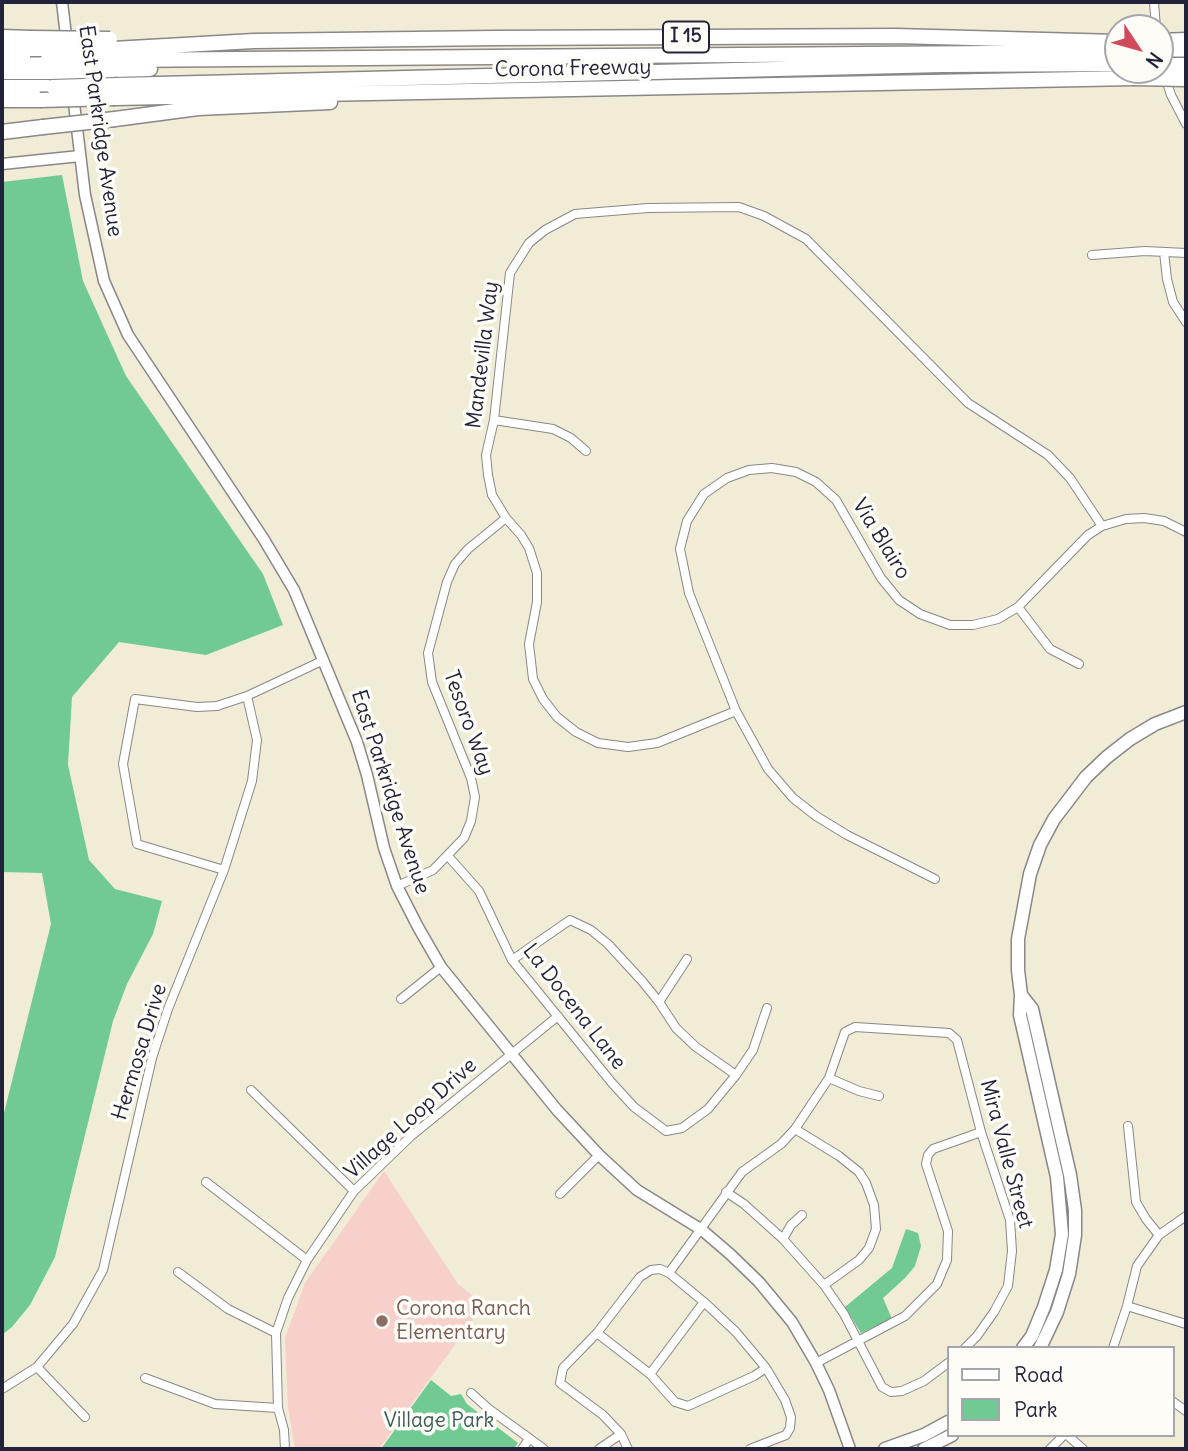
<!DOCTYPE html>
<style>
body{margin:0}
#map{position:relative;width:1188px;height:1451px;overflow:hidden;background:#f0ecd5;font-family:Delius,sans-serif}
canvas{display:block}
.frame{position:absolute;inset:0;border:4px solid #22223b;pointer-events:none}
.legend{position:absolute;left:947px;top:1346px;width:228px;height:91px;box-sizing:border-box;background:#fdfcf7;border:2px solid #a5a5ac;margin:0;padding:9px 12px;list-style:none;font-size:21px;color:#22223b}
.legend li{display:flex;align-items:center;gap:14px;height:35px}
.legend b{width:35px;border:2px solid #a5a5ac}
.north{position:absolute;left:1104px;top:14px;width:70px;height:70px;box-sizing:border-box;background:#fdfcf7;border:2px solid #a5a5ac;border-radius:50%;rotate:126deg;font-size:19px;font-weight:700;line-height:28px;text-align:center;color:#22223b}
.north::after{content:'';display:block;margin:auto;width:24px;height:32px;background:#d1495b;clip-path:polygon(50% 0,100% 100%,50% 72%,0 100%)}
</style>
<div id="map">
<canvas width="1188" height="1451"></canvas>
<div class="frame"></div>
<ul class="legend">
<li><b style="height:9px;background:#fff"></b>Road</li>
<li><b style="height:19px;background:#70ca92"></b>Park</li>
</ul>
<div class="north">N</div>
</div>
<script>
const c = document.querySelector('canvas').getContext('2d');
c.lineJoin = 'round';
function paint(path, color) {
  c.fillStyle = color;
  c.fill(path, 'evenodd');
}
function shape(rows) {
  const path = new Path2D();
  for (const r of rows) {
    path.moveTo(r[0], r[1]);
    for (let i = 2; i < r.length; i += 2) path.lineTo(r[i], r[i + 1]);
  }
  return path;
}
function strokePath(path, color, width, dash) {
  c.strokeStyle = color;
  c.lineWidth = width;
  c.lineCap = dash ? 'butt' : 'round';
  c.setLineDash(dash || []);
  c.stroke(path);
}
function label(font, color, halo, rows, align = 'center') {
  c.font = font + ' Delius,sans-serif';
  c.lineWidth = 7;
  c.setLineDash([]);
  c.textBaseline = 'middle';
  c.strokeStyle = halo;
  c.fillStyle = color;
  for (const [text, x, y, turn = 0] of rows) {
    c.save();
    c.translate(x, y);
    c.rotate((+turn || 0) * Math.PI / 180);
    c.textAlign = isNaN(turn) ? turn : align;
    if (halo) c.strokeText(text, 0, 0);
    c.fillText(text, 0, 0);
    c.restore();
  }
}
paint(shape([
 [384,1171,458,1284,484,1305,379,1449,295,1449,288,1408,285,1338,305,1283]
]), '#f7d0cb');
paint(shape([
 [62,175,83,281,126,376,263,574,283,625,206,655,119,642,72,697,68,765,89,860,115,889,162,901,153,934,127,984,113,1021,55,1257,30,1305,12,1327,2,1335,2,1121,51,924,42,873,2,872,2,182],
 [906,1229,918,1233,921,1246,915,1266,905,1278,883,1298,892,1319,861,1333,845,1307,892,1268],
 [431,1380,451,1396,461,1394,467,1404,518,1443,514,1449,381,1449]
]), '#70ca92');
const street = shape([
 [1154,2,1156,28],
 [1165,77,1171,95,1186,124],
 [1164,252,1167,279,1173,302,1186,322],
 [1092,255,1145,251,1186,253],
 [494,420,553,429,571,438,586,451],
 [1018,607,1050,649,1079,664],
 [736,711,657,743,628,747,598,743,576,732,557,717,543,699,533,679,529,644,537,602,537,573,529,548,521,535,506,518,492,495,488,475,486,455,494,420,510,273,529,243,545,230,575,214,648,208,739,207,764,216,806,239,968,403,1048,455,1070,478,1102,526],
 [448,856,479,891,512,960,612,1083,634,1107,666,1131,682,1128,708,1109,736,1075,753,1050,767,1008],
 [224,870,137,844,123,764,135,699,197,707,217,706,247,696,324,660],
 [935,879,847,835,816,816,793,798,768,769,736,711,689,593,680,549,687,521,704,494,727,478,749,470,772,468,796,472,816,482,836,500,881,578,899,600,920,614,950,625,973,625,998,619,1018,607,1088,535,1102,526,1126,519,1144,518,1164,521,1186,532],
 [397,886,433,870,464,838,471,821,475,797,471,778,432,682,428,653,447,582,455,564,468,549,506,518],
 [512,960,570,920,591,930,608,944,642,981,659,1002,676,1028,696,1047,736,1075],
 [401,999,441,967],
 [659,1002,687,959],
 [829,1078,859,1091,879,1096],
 [251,1090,354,1191],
 [1128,1126,1136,1202,1146,1219,1159,1235],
 [795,1129,839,1156,859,1172,866,1183,874,1205,876,1229,869,1248,859,1260,824,1285],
 [206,1182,307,1260],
 [726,1192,744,1204,783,1239,824,1285,844,1314,882,1387,891,1392,902,1391,924,1381,948,1363],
 [560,1194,599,1155],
 [783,1239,791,1225,802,1215],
 [178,1272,228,1309,276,1333],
 [669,1273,742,1172,781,1144,795,1129,829,1078,845,1032,855,1027,949,1033,957,1040,981,1132,1010,1220,1012,1251,1008,1286,994,1312,977,1336,965,1348],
 [1127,1306,1186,1324],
 [597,1333,650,1374,675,1402,688,1406,754,1376,766,1368],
 [1113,1348,1127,1306,1137,1266,1159,1235,1186,1216],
 [816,1363,905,1316,937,1284,947,1260,948,1231,926,1164,928,1155,933,1149,981,1132],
 [37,1367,85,1417],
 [650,1374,704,1302],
 [145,1378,215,1404,278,1408],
 [2,1389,37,1367,73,1324,103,1270,152,1058,168,1009,224,870,252,781,257,740,247,696],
 [471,1393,489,1409,544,1449],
 [1172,1401,1186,1411],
 [1067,1435,1083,1449],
 [285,1449,284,1430,278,1408,276,1333,288,1298,307,1260,354,1191,410,1137,558,1016],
 [522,1449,529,1439],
 [599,1449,621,1434],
 [628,1449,621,1434,603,1415,560,1383,563,1368,597,1333,640,1277,651,1270,660,1269,669,1273,704,1302,736,1332,766,1368,785,1400,791,1417,790,1428,786,1435,750,1449],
 [1050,1449,1064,1435]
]);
const secondary = shape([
 [62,2,67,44],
 [73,95,85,195,104,281,128,335,263,538,294,590,357,742,367,775,384,848,397,886,418,927,441,967,557,1110,599,1155,637,1190,702,1230,730,1254,759,1282,792,1322,816,1363,829,1390,850,1449],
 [2,164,80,156]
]);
const primary = shape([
 [1021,995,1032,1009,1070,1175,1075,1210,1075,1235,1069,1274,1057,1312,1040,1348],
 [1023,1348,1032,1336,1044,1307,1056,1270,1062,1234,1057,1177,1020,1015,1021,995,1018,970,1018,939,1030,874,1040,845,1054,819,1086,777,1107,757,1130,739,1155,724,1186,712],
 [885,1449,924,1435,948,1422],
 [924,1449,952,1435]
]);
const highway = shape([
 [2,37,31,38],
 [1160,41,1186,40],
 [2,49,30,49],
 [113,49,254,41,495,38,896,36,1118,42],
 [1160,52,1186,51],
 [114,60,1118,52],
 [2,62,47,61],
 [113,70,150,69],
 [2,72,49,72],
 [117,85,943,65,1118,64],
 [2,87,53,87],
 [115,98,1133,78],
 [2,100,40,100],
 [115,119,198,108,330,102],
 [2,132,43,127]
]);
strokePath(street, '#898788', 10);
strokePath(secondary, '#898788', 13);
strokePath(primary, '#898788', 15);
strokePath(highway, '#898788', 17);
strokePath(street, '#fff', 8);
strokePath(secondary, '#fff', 10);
strokePath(primary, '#fff', 12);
strokePath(highway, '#fff', 14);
const highwayBridge = shape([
 [31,38,110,39],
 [30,49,113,49],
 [47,61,114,60],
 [1160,65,1185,65],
 [49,72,113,70],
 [1133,78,1186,79],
 [53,87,117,85],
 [40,100,115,98],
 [43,127,115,119]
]);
strokePath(highwayBridge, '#898788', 17, []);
strokePath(highwayBridge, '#fff', 14);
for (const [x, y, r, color] of [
 [382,1321,7,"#8d6e63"]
]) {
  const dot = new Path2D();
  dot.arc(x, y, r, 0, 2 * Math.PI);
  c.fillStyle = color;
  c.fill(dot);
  strokePath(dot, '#fdfcf7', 2.5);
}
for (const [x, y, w] of [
 [686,37,46]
]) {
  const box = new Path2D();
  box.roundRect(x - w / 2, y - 15.5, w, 31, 5);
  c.fillStyle = '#fdfcf7';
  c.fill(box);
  strokePath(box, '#22223b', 2);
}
label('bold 19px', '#22223b', null, [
 ["I 15",686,37]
]);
label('21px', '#22223b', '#fdfcf7', [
 ["Corona Freeway",573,69,-1],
 ["East Parkridge Avenue",100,131,82],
 ["Mandevilla Way",483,355,-83],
 ["Via Blairo",881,539,58],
 ["Tesoro Way",468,723,70],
 ["East Parkridge Avenue",390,792,72],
 ["La Docena Lane",574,1007,52],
 ["Hermosa Drive",140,1052,-73],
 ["Village Loop Drive",411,1119,-42],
 ["Mira Valle Street",1006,1154,75]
]);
label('21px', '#785e54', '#fdfcf7', [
 ["Corona Ranch",396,1309],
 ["Elementary",396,1333]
], 'left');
label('21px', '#3d5d59', '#fdfcf7', [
 ["Village Park",439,1421]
]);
</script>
